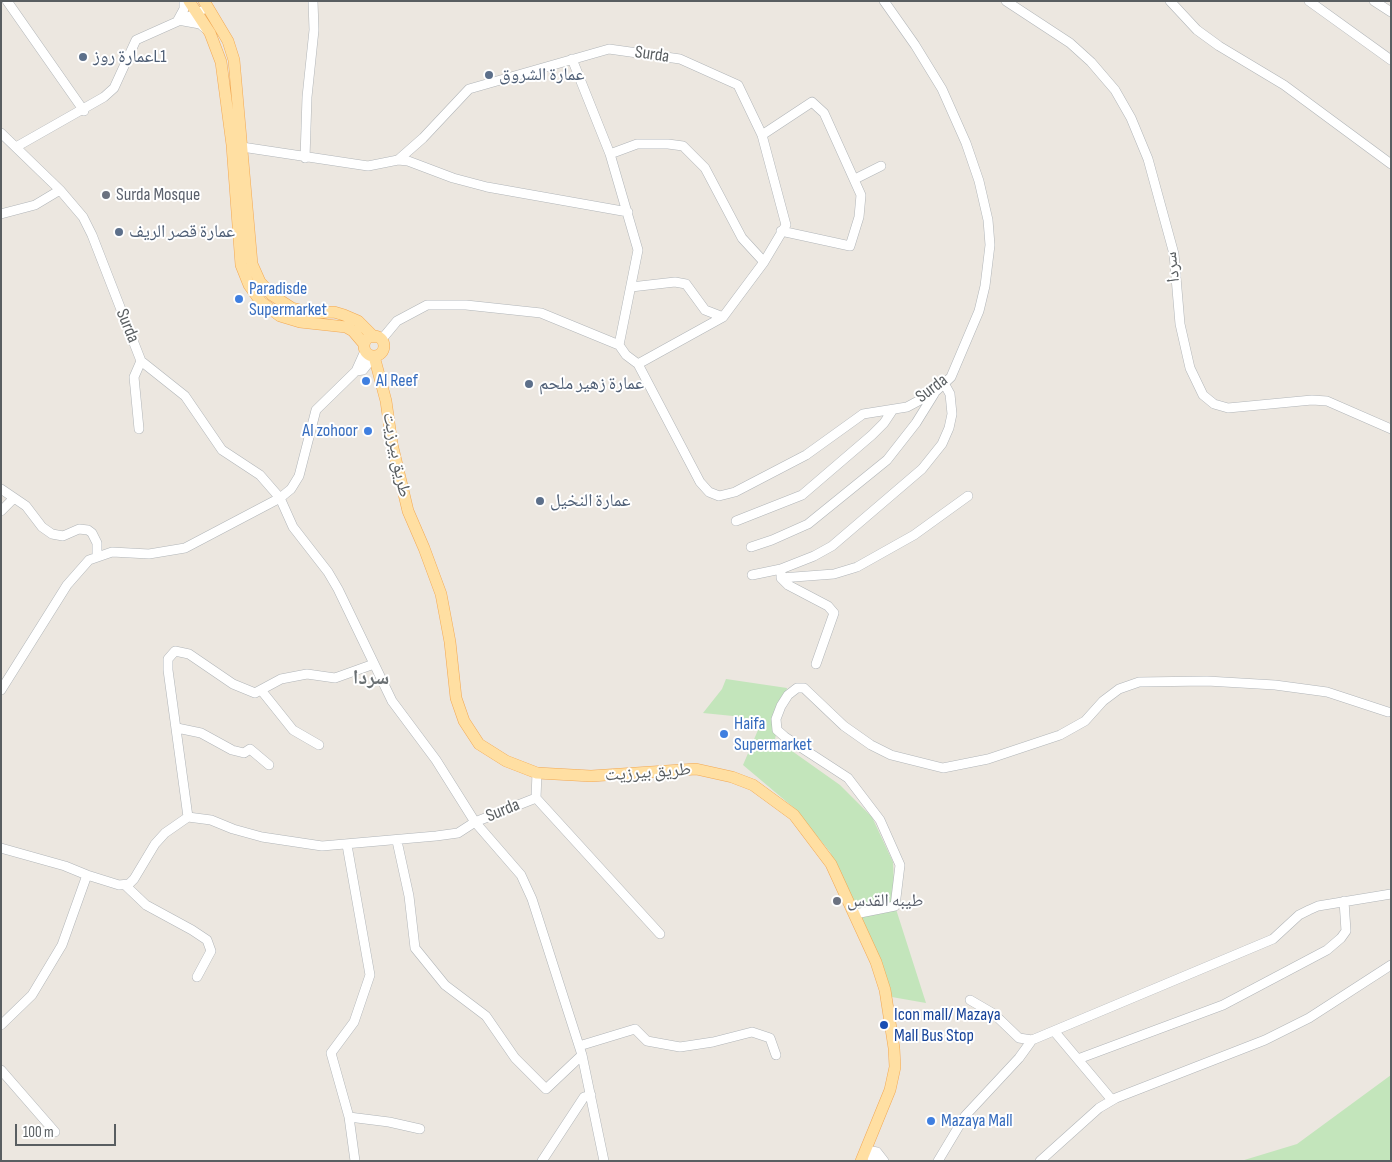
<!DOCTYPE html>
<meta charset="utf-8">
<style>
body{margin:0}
#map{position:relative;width:1392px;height:1162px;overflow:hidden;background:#ece7e0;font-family:"Sofia Sans Condensed",sans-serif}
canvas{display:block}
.frame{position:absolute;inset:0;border:2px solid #595e61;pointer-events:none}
.scale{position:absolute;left:15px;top:1124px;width:101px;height:22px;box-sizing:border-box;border:2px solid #595e61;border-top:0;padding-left:6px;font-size:15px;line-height:18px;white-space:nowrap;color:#595e61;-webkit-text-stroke:4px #fff;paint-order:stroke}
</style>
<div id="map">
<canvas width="1392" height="1162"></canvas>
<div class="frame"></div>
<div class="scale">100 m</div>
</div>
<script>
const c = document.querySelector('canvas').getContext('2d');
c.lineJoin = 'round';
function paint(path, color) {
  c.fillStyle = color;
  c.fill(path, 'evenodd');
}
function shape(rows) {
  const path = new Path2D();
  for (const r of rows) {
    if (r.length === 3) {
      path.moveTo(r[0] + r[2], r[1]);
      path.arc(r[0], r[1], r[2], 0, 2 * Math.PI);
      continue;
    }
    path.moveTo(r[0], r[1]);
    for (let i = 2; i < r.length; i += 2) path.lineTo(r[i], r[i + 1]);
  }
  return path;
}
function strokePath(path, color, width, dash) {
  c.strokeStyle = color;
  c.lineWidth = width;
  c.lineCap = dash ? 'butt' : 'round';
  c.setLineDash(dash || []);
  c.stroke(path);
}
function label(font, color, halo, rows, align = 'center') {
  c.font = font + ' "Sofia Sans Condensed","Noto Naskh Arabic",sans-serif';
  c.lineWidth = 4;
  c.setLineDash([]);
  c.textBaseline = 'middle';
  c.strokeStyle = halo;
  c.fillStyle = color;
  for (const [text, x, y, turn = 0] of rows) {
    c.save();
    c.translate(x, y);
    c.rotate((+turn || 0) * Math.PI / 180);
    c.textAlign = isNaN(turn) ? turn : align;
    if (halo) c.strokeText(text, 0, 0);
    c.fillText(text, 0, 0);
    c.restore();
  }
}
paint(shape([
 [726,679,787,688,775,739,840,785,872,817,893,862,895,906,926,1003,886,996,830,852,794,808,743,765,761,723,733,716,703,713,722,689],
 [1391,1075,1391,1161,1241,1161,1297,1144]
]), '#c3e5bb');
const minor = shape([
 [7,1,84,111],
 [184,1,184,9,178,20,200,24,206,29],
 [1006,1,1070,43,1091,62,1115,90,1131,118,1148,159,1174,254,1180,324,1190,368,1203,395,1214,404,1228,408,1312,400,1327,401,1391,429],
 [1170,1,1197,30,1219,46,1284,85,1391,164],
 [1309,1,1391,60],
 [1374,1,1391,12],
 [572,59,610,154,638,250,619,345],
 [1,133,60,190,83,217,92,235,141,361,185,396,222,450,260,475,280,498,293,527,328,572,338,589,392,701,436,760,475,822,521,875,532,899,582,1055,604,1161],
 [762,135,812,102,824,113,861,195,859,217,850,246,781,231],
 [16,147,104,97,114,88,136,40,201,11],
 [242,147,368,166,398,160,423,138,469,89,609,49,680,59,738,85,762,135,786,225,764,262,723,317,638,364],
 [610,154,637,144,668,144,683,146,705,168,742,238,764,262],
 [305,158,307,97,314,30,313,1],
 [398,160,408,161,453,178,487,187,628,212],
 [855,179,881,166],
 [1,214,35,205,60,190],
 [631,287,675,282,686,284,705,310,723,317],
 [382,339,397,321,427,305,466,305,541,313,619,345,626,355,638,364,700,482,709,492,719,496,735,492,806,455,863,414,907,407,935,392,951,377,979,311,985,286,990,245,988,220,979,181,966,143,942,89,915,45,884,1],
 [356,371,363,370,374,356],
 [139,429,134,377,141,361],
 [1,489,26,506,42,527,52,534,63,536,79,529,88,530,92,533,97,543,97,556],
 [1,511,14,498],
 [736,521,802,495,872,435,884,423,892,411],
 [751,547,772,540,808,524,887,460,916,423,934,394],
 [781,569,781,578,834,574,857,567,914,535,968,496],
 [752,575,781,569,814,556,832,546,922,469,942,444,949,428,952,414,950,394,945,385],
 [781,578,788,585,828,606,834,613,816,664],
 [1,690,67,585,89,560,112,552,149,554,185,548,280,498,291,489,299,476,316,410,356,371,365,351],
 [261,690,293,730,319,745],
 [177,728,201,733,232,750,244,753,250,749,269,765],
 [536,798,660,934],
 [188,817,168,670,168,659,175,651,189,654,233,684,255,693,281,679,307,674,335,678,374,664],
 [397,841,409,896,415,948,445,985,486,1016,515,1058,546,1089,582,1055],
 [347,845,370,975,354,1022,331,1053,349,1117,355,1161],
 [1,848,65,866,87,875],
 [125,885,146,905,192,930,207,940,211,951,197,977],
 [855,914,895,906,900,865,880,820,848,778,785,737,777,730,776,719,781,706,788,695,797,688,804,688,844,726,871,745,891,755,943,768,988,759,1060,735,1085,721,1103,701,1119,689,1139,682,1207,681,1275,685,1327,692,1388,712],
 [970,1000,994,1014,1019,1038,1032,1040,1273,939,1299,915,1309,910,1318,906,1391,894],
 [1,1025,32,995,62,945,87,875,119,885,129,884,134,879,155,844,165,833,188,817,211,820,233,829,262,837,322,846,436,836,458,833,475,822,536,798,537,773],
 [1054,1031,1112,1100],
 [579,1046,635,1029,647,1041,680,1047,713,1042,752,1032,770,1038,776,1055],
 [1078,1059,1223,1005,1327,950,1341,938,1346,931,1344,901],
 [1,1070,55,1132],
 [349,1117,389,1122,420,1129],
 [866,1150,877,1152,884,1161],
 [866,1150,874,1161],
 [542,1161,584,1097,591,1095],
 [938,1161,965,1116,1019,1058,1032,1040],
 [1040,1161,1099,1108,1116,1098,1265,1040,1309,1018,1391,965]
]);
const major = shape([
 [189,1,210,33,221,62,232,145,241,265,249,285,261,302,280,316,300,322,346,327,353,331,364,344],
 [204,1,228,41,234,60,252,264,260,282,272,295,292,308,312,313,334,312,344,315,358,321,374,337],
 [374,346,10],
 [374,356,386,401,392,444,408,511,424,548,441,594,450,642,456,698,464,721,479,744,506,761,537,773,591,776,696,769,732,777,753,785,794,815,831,864,876,962,885,990,894,1048,895,1067,890,1090,861,1161]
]);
strokePath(minor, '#b1b5b8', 10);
strokePath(major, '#f2a853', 12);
strokePath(minor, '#fff', 9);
strokePath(major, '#ffdfa2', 11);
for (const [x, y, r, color] of [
 [83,57,5,"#5c6f8a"],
 [489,75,5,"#5c6f8a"],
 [106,195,5,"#6b7280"],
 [119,232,5,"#5c6f8a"],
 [239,299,5,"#3f7fe0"],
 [366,381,5,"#3f7fe0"],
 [529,384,5,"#5c6f8a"],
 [368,431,5,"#3f7fe0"],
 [540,501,5,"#5c6f8a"],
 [724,734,5,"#3f7fe0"],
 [837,901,5,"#6b7280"],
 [884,1025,5,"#1a4fb4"],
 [931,1121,5,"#3f7fe0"]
]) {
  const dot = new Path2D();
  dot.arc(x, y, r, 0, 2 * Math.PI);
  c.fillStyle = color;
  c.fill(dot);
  strokePath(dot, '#fff', 2);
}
label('18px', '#595e61', '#fff', [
 ["Surda",652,55,8],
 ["سردا",1173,267,-96],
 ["Surda",127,326,68],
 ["Surda",932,389,-37],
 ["طريق بيرزيت",396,455,79],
 ["طريق بيرزيت",648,773,-4],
 ["Surda",503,811,-22]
]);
label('18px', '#4e5e75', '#fff', [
 ["عمارة روزL1",93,57],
 ["عمارة الشروق",499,75],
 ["عمارة قصر الريف",129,232],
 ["عمارة زهير ملحم",539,384],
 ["عمارة النخيل",550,501]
], 'left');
label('18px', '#5b616d', '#fff', [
 ["Surda Mosque",116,195],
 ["طيبه القدس",847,901]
], 'left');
label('18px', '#366cbe', '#fff', [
 ["Paradisde",249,289],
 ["Supermarket",249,310],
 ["Al Reef",376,381],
 ["Al zohoor",358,431,"right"],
 ["Haifa",734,724],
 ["Supermarket",734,745],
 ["Mazaya Mall",941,1121]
], 'left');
label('18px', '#164399', '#fff', [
 ["Icon mall/ Mazaya",894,1015],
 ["Mall Bus Stop",894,1036]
], 'left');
label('bold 20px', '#6a7073', '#fff', [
 ["سردا",371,679]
]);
</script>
